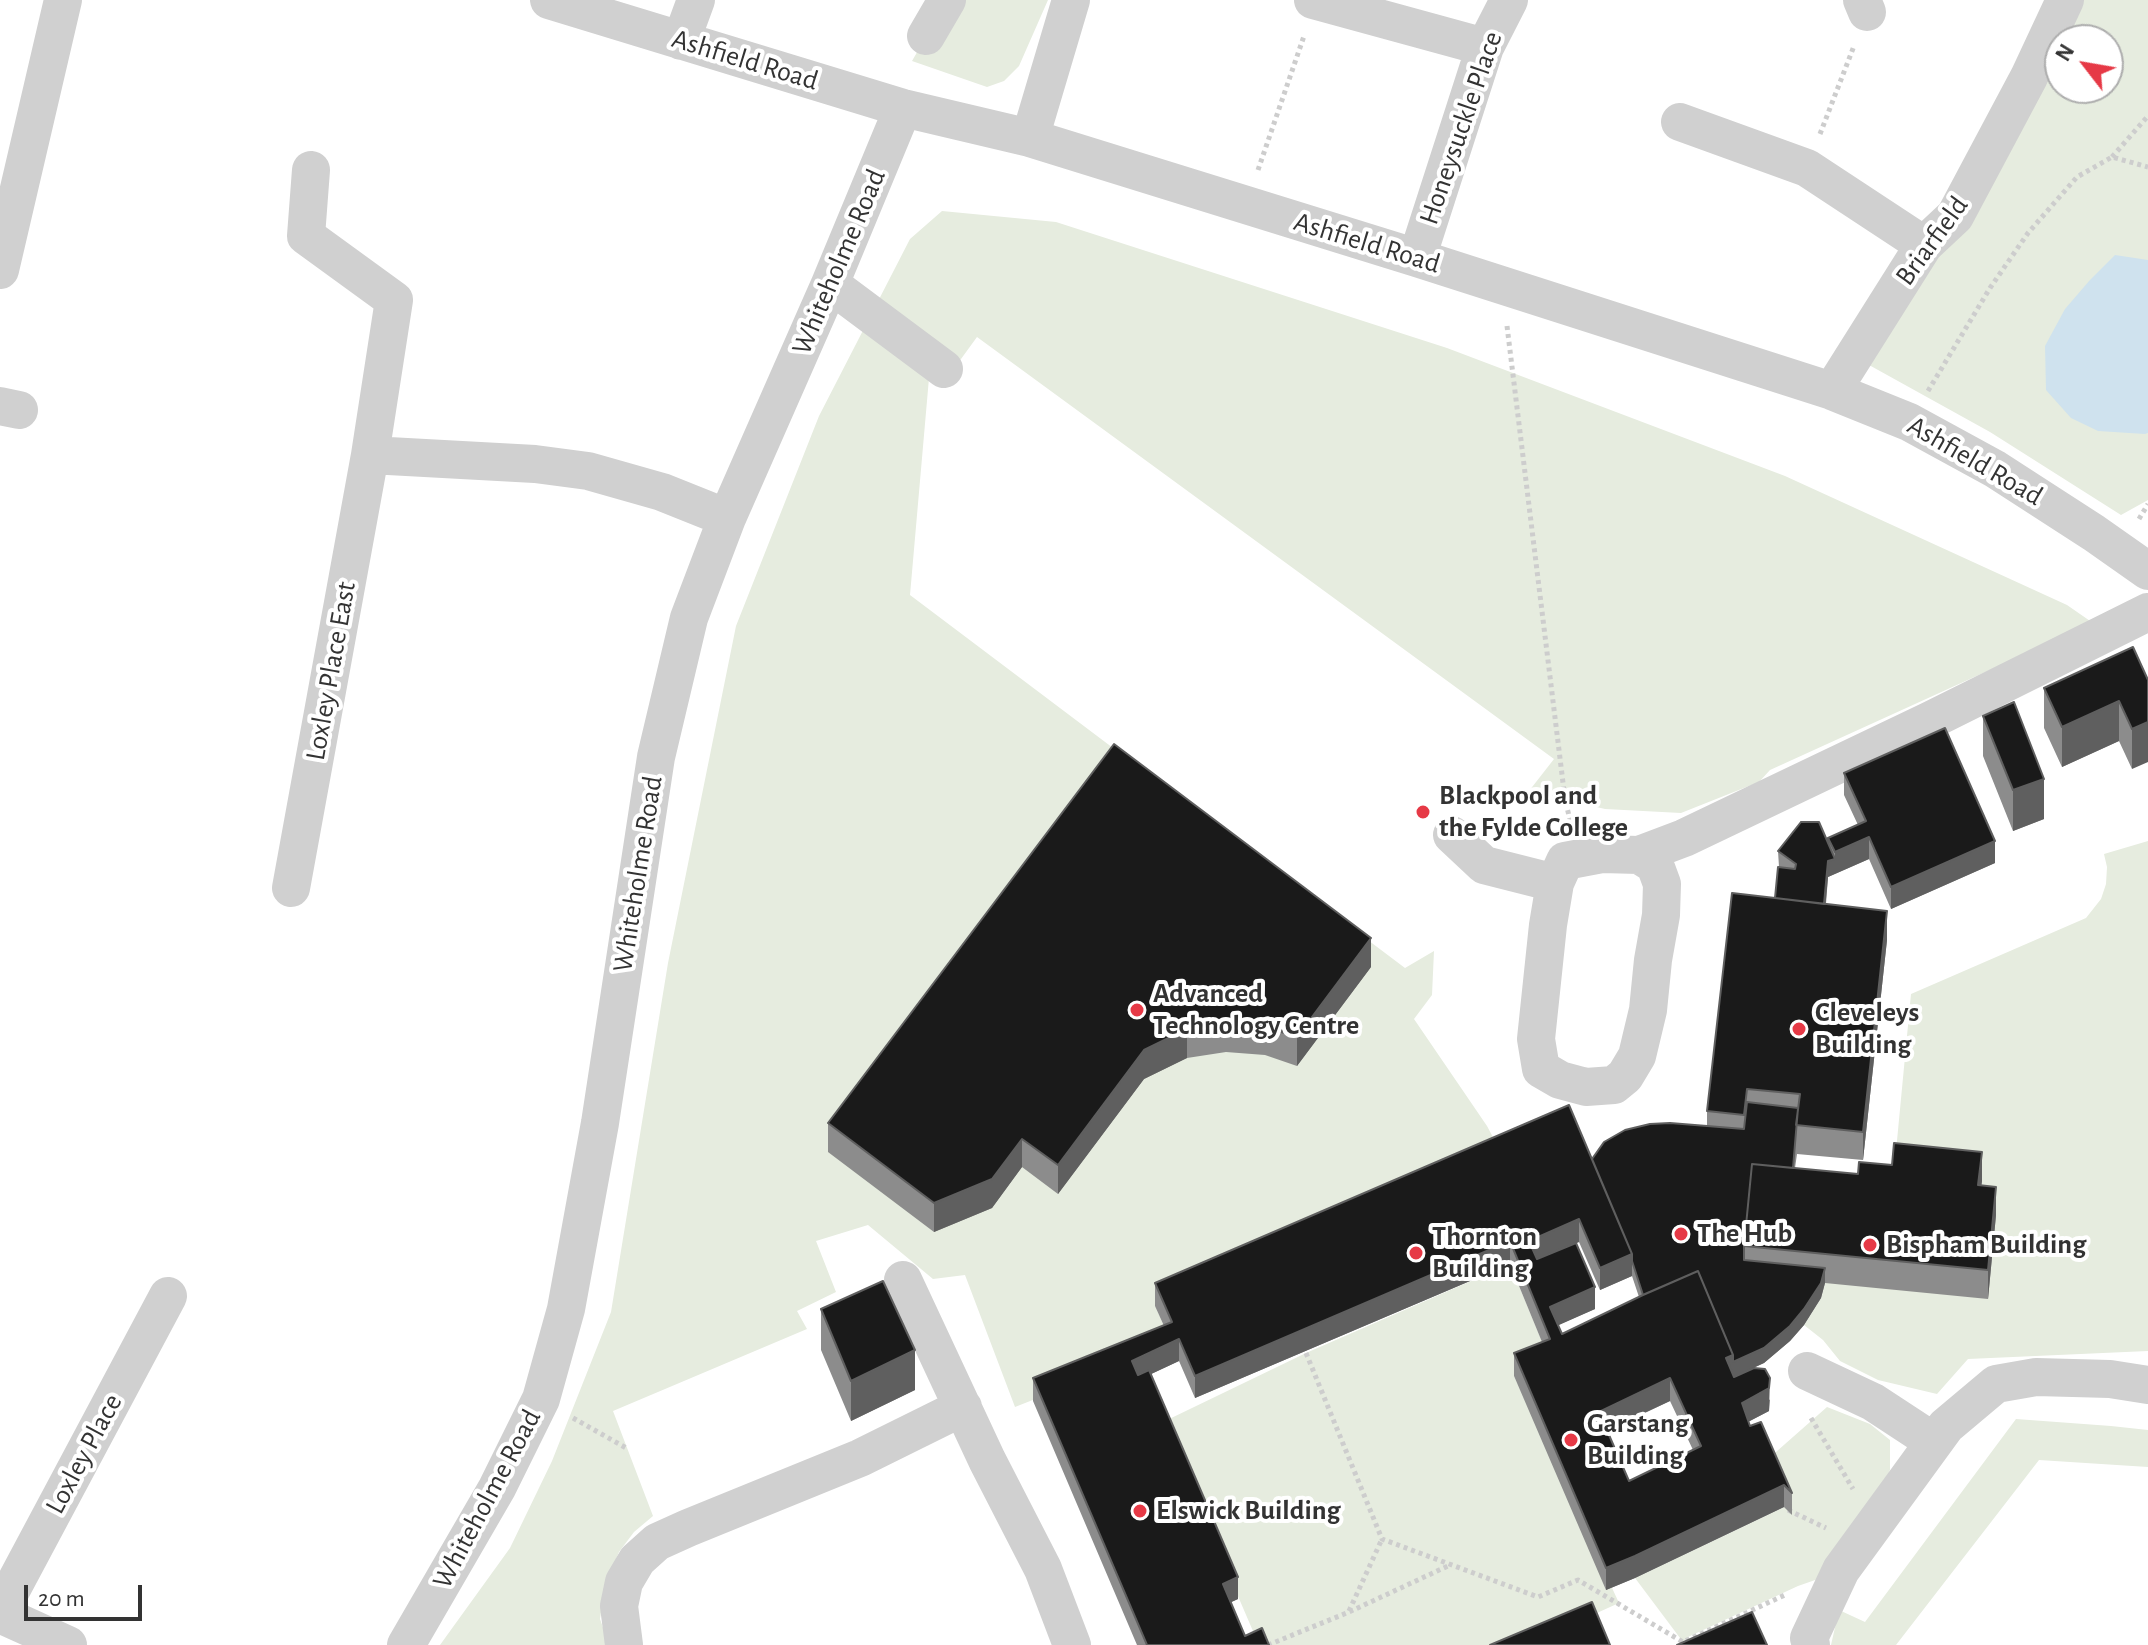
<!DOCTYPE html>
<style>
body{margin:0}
#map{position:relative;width:2148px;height:1645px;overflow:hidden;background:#fff;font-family:"Alegreya Sans",sans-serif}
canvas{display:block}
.north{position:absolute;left:2044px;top:24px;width:80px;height:80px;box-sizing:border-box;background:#fff;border:2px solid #adadad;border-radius:50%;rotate:301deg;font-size:22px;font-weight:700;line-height:32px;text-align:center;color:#333}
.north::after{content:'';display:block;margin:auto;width:28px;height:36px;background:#e63946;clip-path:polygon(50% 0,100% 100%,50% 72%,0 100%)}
.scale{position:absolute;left:24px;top:1585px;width:118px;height:36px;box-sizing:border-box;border:4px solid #333;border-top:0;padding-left:10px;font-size:24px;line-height:28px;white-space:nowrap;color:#333;-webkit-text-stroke:6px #fff;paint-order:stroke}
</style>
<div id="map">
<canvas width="2148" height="1645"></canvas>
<div class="north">N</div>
<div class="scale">20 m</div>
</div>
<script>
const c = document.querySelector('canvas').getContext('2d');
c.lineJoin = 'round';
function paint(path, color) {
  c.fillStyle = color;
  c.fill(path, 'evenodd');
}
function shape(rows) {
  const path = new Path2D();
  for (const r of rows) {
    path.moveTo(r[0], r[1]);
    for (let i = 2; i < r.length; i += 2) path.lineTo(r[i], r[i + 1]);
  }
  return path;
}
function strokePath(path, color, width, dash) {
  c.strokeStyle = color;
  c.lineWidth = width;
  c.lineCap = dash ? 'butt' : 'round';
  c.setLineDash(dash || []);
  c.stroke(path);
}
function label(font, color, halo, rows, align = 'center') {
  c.font = font + ' "Alegreya Sans",sans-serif';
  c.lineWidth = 8;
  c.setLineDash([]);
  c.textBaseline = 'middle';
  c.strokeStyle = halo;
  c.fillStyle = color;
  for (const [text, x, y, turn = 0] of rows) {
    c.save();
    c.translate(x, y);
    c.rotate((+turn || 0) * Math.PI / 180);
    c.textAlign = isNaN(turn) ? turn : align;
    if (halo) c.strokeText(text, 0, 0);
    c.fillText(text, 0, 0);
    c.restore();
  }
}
paint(shape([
 [947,0,1048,0,1019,66,1004,81,987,87,912,61],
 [2077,0,2148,0,2148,500,2121,515,1990,432,1860,360],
 [2060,40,2108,40,2108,88,2060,88],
 [942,211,1056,222,1447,348,1785,476,2067,605,2093,623,1770,770,1759,782,1681,813,1605,809,1529,791,1554,759,977,337,961,359,929,378,910,595,1405,968,1434,951,1432,995,1414,1019,1487,1126,1503,1156,1155,1305,1172,1345,1015,1407,965,1275,933,1279,868,1225,816,1241,836,1292,797,1311,807,1329,613,1411,653,1516,634,1532,619,1552,605,1585,600,1619,609,1645,440,1645,510,1548,552,1461,611,1312,668,963,736,626,819,416,910,239],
 [2148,841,2148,1351,1968,1359,1937,1394,1878,1380,1840,1361,1823,1340,1804,1325,1821,1298,1825,1283,1894,1172,1911,994,2086,918,2101,899,2106,884,2107,867,2104,854],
 [1510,1264,1550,1361,1514,1376,1619,1603,1526,1645,1259,1645,1163,1422,1306,1353],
 [1827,1407,1870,1424,1890,1440,1890,1470,1880,1494,1818,1579,1798,1586,1688,1637,1683,1642,1635,1578,1784,1507,1768,1459],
 [2016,1419,2111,1426,2148,1430,2148,1467,2039,1460,1896,1645,1831,1645,1839,1610,1865,1622]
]), '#e6ecdf');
paint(shape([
 [2115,255,2148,260,2148,433,2145,434,2098,431,2071,418,2046,390,2045,346,2065,309,2090,280]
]), '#cfe2ee');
strokePath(shape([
 [1820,134,1854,46],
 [2112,157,2148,116],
 [1258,170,1304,36],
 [1507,326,1565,799,1570,820],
 [1928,391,1990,288,2028,233,2077,177,2112,157,2148,167],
 [2139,519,2148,504],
 [1306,1353,1382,1539,1538,1597,1578,1580,1683,1642,1787,1594],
 [573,1418,628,1449],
 [1811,1418,1853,1489],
 [1788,1510,1826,1528],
 [1349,1611,1382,1539],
 [1268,1645,1349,1612,1450,1565]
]), '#cdcdcd', 5, [4, 4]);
strokePath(shape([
 [549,0,903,108,1030,138,1417,258,1832,391,1909,422,1995,469,2094,533,2148,571],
 [1313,0,1485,47],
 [1862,0,1867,12],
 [926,36,947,0],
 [681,41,696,0],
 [1680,122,1807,168,1924,245],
 [1030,138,1071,0],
 [1417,258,1485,47,1509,0],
 [0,270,63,0],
 [830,284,944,369],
 [1832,391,1924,245,1955,216,2029,77,2065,0],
 [0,406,19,410],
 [370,455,535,464,588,471,662,492,727,518],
 [1452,835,1484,865,1555,883],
 [1639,855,1655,865,1662,884,1661,915,1653,960,1648,1010,1637,1056,1625,1076,1614,1085,1586,1087,1560,1080,1541,1069,1536,1039,1548,925,1555,883,1565,861,1602,854,1639,855,1684,838,1929,721,2148,612],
 [291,888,370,455,394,300,306,236,311,170],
 [903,1280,987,1460,1043,1569,1072,1645],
 [1807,1371,1873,1402,1934,1442],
 [0,1611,168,1296],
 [0,1614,68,1645],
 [406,1645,497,1488,541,1399,566,1309,600,1123,656,757,689,618,727,518,830,284,903,108],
 [624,1645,619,1606,624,1582,637,1560,657,1542,688,1528,860,1458,963,1407],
 [1811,1645,1809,1638,1841,1570,1946,1426,1996,1384,2036,1377,2110,1379,2148,1385]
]), '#d0d0d0', 38);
paint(shape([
 [2133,647,2132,769,2119,741,2062,767,2044,728,2044,688],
 [1983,716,2044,819,2013,831,1983,756],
 [1844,773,1995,863,1891,909,1869,859,1828,877,1826,904,1887,940,1863,1160,1797,1154,1795,1168,1858,1174,1982,1181,1981,1185,1996,1215,1988,1299,1825,1283,1821,1298,1804,1325,1790,1341,1764,1363,1734,1377,1770,1400,1769,1411,1748,1422,1750,1426,1792,1493,1792,1515,1784,1507,1635,1578,1606,1590,1514,1376,1514,1353,1542,1342,1510,1264,1195,1398,1179,1361,1151,1374,1238,1599,1231,1602,1245,1636,1269,1645,1137,1645,1033,1401,1033,1378,1164,1326,1155,1306,1155,1283,1707,1126,1707,1111,1775,898,1779,867,1778,851,1828,844,1828,838,1858,825,1844,795],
 [1579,1242,1600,1290,1632,1276,1639,1297,1562,1334,1558,1325,1595,1309,1576,1243],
 [1670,1401,1693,1450,1629,1481,1607,1431],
 [1371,967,1297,1066,1265,1055,1226,1052,1187,1058,1144,1079,1058,1194,1022,1167,992,1208,934,1232,828,1152,828,1123],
 [821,1309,915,1390,851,1421,821,1350]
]), '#8c8c8c');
paint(shape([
 [2119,701,2119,741,2062,767,2062,727],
 [2148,722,2148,762,2132,769,2132,729],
 [2044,779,2044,819,2013,831,2013,790],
 [1869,837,1869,859,1828,877,1823,932,1823,917,1828,861,1835,859,1835,852],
 [1995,841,1995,863,1891,909,1891,887],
 [1887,911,1887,940,1863,1160,1863,1132],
 [1371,938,1371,967,1297,1066,1297,1037],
 [1187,1029,1187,1058,1144,1079,1058,1194,1058,1165,1144,1050],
 [1022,1139,1022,1167,992,1208,934,1232,934,1203],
 [1982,1152,1982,1181,1978,1214,1978,1185],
 [1996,1187,1996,1215,1988,1299,1988,1270],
 [1579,1219,1579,1242,1529,1263,1529,1241],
 [1510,1241,1510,1264,1195,1398,1195,1376],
 [1632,1254,1632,1276,1600,1290,1600,1268],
 [1825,1268,1825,1283,1821,1298,1804,1325,1790,1341,1764,1363,1733,1377,1733,1362],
 [1595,1287,1595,1309,1550,1329,1550,1307],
 [1179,1339,1179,1361,1132,1383,1132,1361],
 [915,1350,915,1390,851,1421,851,1381],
 [1733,1355,1733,1377,1726,1358],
 [1670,1378,1670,1401,1599,1434,1599,1412],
 [1770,1378,1769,1411,1742,1425,1742,1403],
 [1784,1485,1784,1507,1635,1578,1606,1590,1606,1568],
 [1238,1577,1238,1599,1223,1606,1223,1584]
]), '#5f5f5f');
const building = shape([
 [2133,647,2148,680,2148,722,2132,729,2119,701,2062,727,2044,688,2133,647],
 [2014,702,2044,779,2013,790,1983,716,2014,702],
 [1945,728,1995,841,1891,887,1869,837,1835,852,1828,838,1866,821,1844,773,1945,728],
 [1114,744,1371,938,1297,1037,1265,1027,1226,1023,1187,1029,1144,1050,1058,1165,1022,1139,992,1179,934,1203,828,1123,1114,744],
 [1801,822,1819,822,1835,859,1828,861,1824,904,1775,898,1778,867,1795,869,1796,864,1778,851,1801,822],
 [1732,893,1887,911,1863,1132,1796,1125,1800,1094,1747,1089,1744,1115,1707,1111,1732,893],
 [1747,1102,1798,1108,1793,1168,1752,1164,1744,1246,1744,1260,1825,1268,1821,1283,1804,1309,1790,1326,1764,1348,1733,1362,1733,1355,1698,1271,1643,1295,1632,1261,1632,1254,1592,1159,1604,1142,1625,1130,1650,1124,1670,1123,1744,1129,1747,1102],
 [1569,1105,1632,1254,1600,1268,1579,1219,1529,1241,1537,1259,1576,1243,1595,1287,1550,1307,1562,1334,1645,1294,1698,1271,1733,1355,1726,1358,1734,1377,1754,1368,1765,1369,1770,1378,1769,1388,1742,1403,1750,1426,1761,1422,1792,1493,1784,1485,1635,1556,1606,1568,1514,1353,1550,1339,1510,1241,1195,1376,1179,1339,1132,1361,1138,1375,1149,1370,1238,1577,1223,1584,1245,1636,1262,1628,1269,1645,1147,1645,1033,1378,1172,1322,1155,1283,1569,1105],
 [1670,1378,1701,1446,1629,1481,1599,1412,1670,1378],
 [1894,1143,1982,1152,1978,1185,1996,1187,1988,1270,1744,1246,1752,1164,1858,1174,1859,1162,1892,1165,1894,1143],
 [883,1281,915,1350,851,1381,821,1309,883,1281],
 [1592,1602,1610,1645,1490,1645,1592,1602],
 [1752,1612,1767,1645,1677,1645,1752,1612]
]);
paint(building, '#1a1a1a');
strokePath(building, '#5f5f5f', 2);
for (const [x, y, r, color] of [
 [1423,812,8,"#e63946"],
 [1137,1010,8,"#e63946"],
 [1799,1029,8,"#e63946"],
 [1681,1234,8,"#e63946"],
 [1870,1245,8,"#e63946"],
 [1416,1253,8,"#e63946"],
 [1571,1440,8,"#e63946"],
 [1140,1511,8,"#e63946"]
]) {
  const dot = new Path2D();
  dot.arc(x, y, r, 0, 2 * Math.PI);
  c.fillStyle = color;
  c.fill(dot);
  strokePath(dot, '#fff', 3);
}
label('28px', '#333', '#fff', [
 ["Ashfield Road",745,60,17],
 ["Honeysuckle Place",1461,128,-71],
 ["Briarfield",1932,241,-54],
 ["Ashfield Road",1367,243,17],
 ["Whiteholme Road",839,262,-67],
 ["Ashfield Road",1975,461,30],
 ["Loxley Place East",331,671,-80],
 ["Whiteholme Road",638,874,-81],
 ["Loxley Place",84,1454,-62],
 ["Whiteholme Road",487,1499,-62]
]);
label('bold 28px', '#333', '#fff', [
 ["Blackpool and",1439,796],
 ["the Fylde College",1439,828],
 ["Advanced",1153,994],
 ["Technology Centre",1153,1026],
 ["Cleveleys",1815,1013],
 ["Building",1815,1045],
 ["The Hub",1697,1234],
 ["Thornton",1432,1237],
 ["Building",1432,1269],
 ["Bispham Building",1886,1245],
 ["Garstang",1587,1424],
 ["Building",1587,1456],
 ["Elswick Building",1156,1511]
], 'left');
</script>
